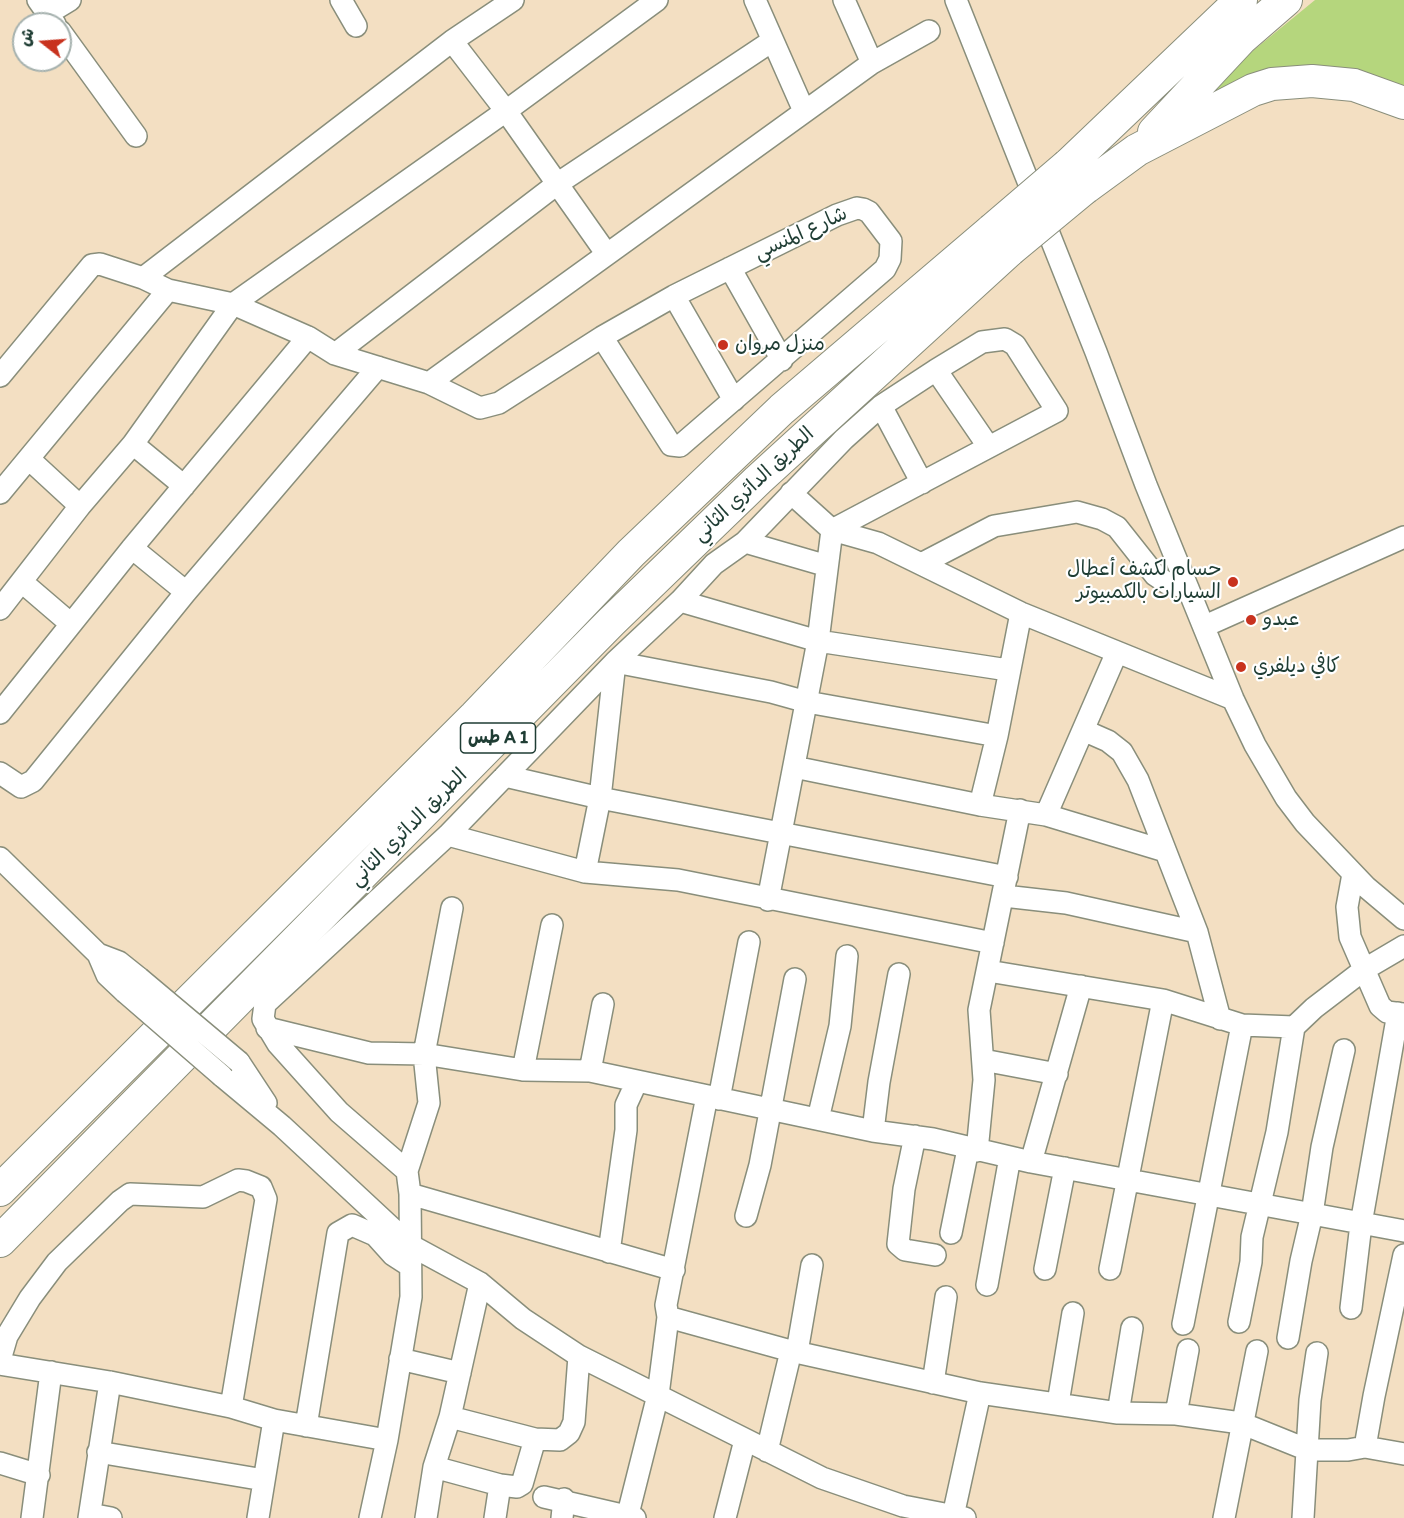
<!DOCTYPE html>
<meta charset="utf-8">
<style>
body{margin:0}
#map{position:relative;width:1404px;height:1518px;overflow:hidden;background:#f3dfc2;font-family:Itim,"Playpen Sans Arabic",sans-serif}
canvas{display:block}
.north{position:absolute;left:12px;top:12px;width:60px;height:60px;box-sizing:border-box;background:#fff;border:2px solid #a5b1ae;border-radius:50%;rotate:287deg;font-size:16px;font-weight:700;line-height:24px;text-align:center;color:#1f3d34}
.north::after{content:'';display:block;margin:auto;width:21px;height:27px;background:#c8321e;clip-path:polygon(50% 0,100% 100%,50% 72%,0 100%)}
</style>
<div id="map">
<canvas width="1404" height="1518"></canvas>
<div class="north">ش</div>
</div>
<script>
const c = document.querySelector('canvas').getContext('2d');
c.lineJoin = 'round';
function paint(path, color) {
  c.fillStyle = color;
  c.fill(path, 'evenodd');
}
function shape(rows) {
  const path = new Path2D();
  for (const r of rows) {
    path.moveTo(r[0], r[1]);
    for (let i = 2; i < r.length; i += 2) path.lineTo(r[i], r[i + 1]);
  }
  return path;
}
function strokePath(path, color, width, dash) {
  c.strokeStyle = color;
  c.lineWidth = width;
  c.lineCap = dash ? 'butt' : 'round';
  c.setLineDash(dash || []);
  c.stroke(path);
}
function label(font, color, halo, rows, align = 'center') {
  c.font = font + ' Itim,"Playpen Sans Arabic",sans-serif';
  c.lineWidth = 4.5;
  c.setLineDash([]);
  c.textBaseline = 'middle';
  c.strokeStyle = halo;
  c.fillStyle = color;
  for (const [text, x, y, turn = 0] of rows) {
    c.save();
    c.translate(x, y);
    c.rotate((+turn || 0) * Math.PI / 180);
    c.textAlign = isNaN(turn) ? turn : align;
    if (halo) c.strokeText(text, 0, 0);
    c.fillText(text, 0, 0);
    c.restore();
  }
}
paint(shape([
 [1315,0,1404,0,1404,92,1348,75,1179,119,1238,63]
]), '#b5d67d');
const minor = shape([
 [38,0,55,24],
 [341,0,356,26],
 [755,0,804,111],
 [844,0,872,63],
 [956,0,1096,352,1146,485,1233,699,1255,745,1286,798,1305,823,1366,887,1404,919],
 [47,14,70,0],
 [60,31,136,136],
 [452,41,506,111,606,253],
 [730,268,782,360],
 [143,278,452,41,513,0],
 [674,296,734,400],
 [335,354,557,184,772,41],
 [936,370,988,446],
 [0,376,92,265,100,264,143,278,168,290,233,304,308,337,335,354,429,383,480,408,499,403,602,337,674,296,837,215,857,208,863,209,869,212,891,241,890,259,885,269,680,446,671,445,602,337],
 [429,383,872,63,929,31],
 [881,406,922,483],
 [133,444,184,486],
 [29,459,80,506],
 [0,493,168,290],
 [791,493,832,530,878,543,1021,613,1233,699],
 [745,542,824,565,828,561],
 [132,548,186,592],
 [923,563,994,526,1077,512,1102,519,1117,527,1155,575,1167,583,1188,588],
 [22,582,71,624],
 [680,601,818,641,1008,670],
 [0,609,80,506,133,444,233,304,506,111,657,0],
 [1205,626,1404,537],
 [0,713,132,548,308,337],
 [1083,730,1108,741,1122,752,1138,780,1197,932,1220,1019],
 [794,767,980,805,1046,815,1165,851],
 [0,773,21,787,33,781,186,592,378,367],
 [505,776,600,798,1007,877],
 [980,805,997,736,1021,613],
 [1046,815,1117,652],
 [448,835,585,872,678,880,993,943],
 [0,858,98,954,107,975,125,992],
 [585,872,600,798,615,662,771,692,807,702,997,736],
 [1353,874,1347,907,1350,937,1380,1006,1387,1012,1404,1014],
 [1004,896,1066,903,1197,932],
 [452,908,424,1054,523,1070,590,1071,873,1131,933,1139,1031,1162,1404,1231],
 [98,954,119,962,139,978],
 [988,971,1163,1000,1242,1025,1294,1027,1314,1008,1365,969,1404,946],
 [267,1028,369,1053,424,1054,429,1103,407,1171],
 [983,1060,1057,1074],
 [239,1062,266,1103],
 [523,1070,552,925],
 [590,1071,603,1004],
 [222,1076,282,1126,410,1245,480,1283,523,1319,579,1356,822,1478,903,1506,965,1518],
 [719,1099,749,942],
 [818,1119,840,1026,847,956],
 [873,1131,879,1082,899,974],
 [915,1136,904,1189,898,1244,905,1250,935,1255],
 [977,1151,984,1080,979,1010,1020,810],
 [1031,1162,1081,986],
 [410,1194,674,1270],
 [746,1216,760,1165,795,979],
 [951,1233,968,1149],
 [609,1252,626,1130,626,1105,637,1081],
 [1045,1269,1065,1168],
 [1110,1269,1163,1000],
 [987,1285,1010,1157],
 [1351,1308,1361,1224,1398,1013],
 [668,1317,791,1351,980,1393,1118,1413,1176,1414,1241,1423,1308,1450,1348,1450,1365,1447,1404,1454],
 [1239,1322,1251,1262,1252,1237,1277,1132,1294,1027],
 [1183,1324,1242,1025],
 [1288,1338,1301,1261,1312,1214,1322,1147,1344,1050],
 [797,1352,812,1265],
 [400,1359,460,1373],
 [0,1360,7,1336,30,1298,57,1262,120,1201,130,1194,203,1197,238,1180,246,1181,261,1187,266,1199,231,1407],
 [0,1364,110,1382,231,1407,274,1420,387,1440],
 [933,1383,946,1297],
 [1058,1403,1073,1313],
 [1118,1413,1132,1328],
 [1176,1414,1188,1350],
 [450,1417,535,1439],
 [306,1426,338,1233,352,1225,375,1235,393,1255,410,1266],
 [1365,1447,1374,1396,1404,1255],
 [767,1451,791,1351],
 [98,1452,264,1480],
 [0,1463,39,1475],
 [434,1467,500,1485,517,1487,522,1484,535,1439,560,1440,569,1433,574,1422,579,1356],
 [544,1497,635,1518],
 [90,1514,111,1518],
 [953,1516,980,1393],
 [32,1518,51,1372],
 [89,1518,110,1382],
 [258,1518,274,1420],
 [370,1518,387,1440,411,1297,410,1194,407,1171,339,1112,278,1044,263,1019,265,1004,448,835,615,662,680,601,714,564,745,542,844,439,881,406,936,370,982,342,1005,339,1015,345,1057,411,832,530,818,641,768,900],
 [426,1518,434,1467,450,1417,480,1283],
 [495,1518,500,1485],
 [562,1518,564,1499],
 [627,1518,658,1395,668,1317,666,1305,707,1096],
 [725,1518,745,1440],
 [1224,1518,1257,1351],
 [1303,1518,1310,1400,1317,1353]
]);
const highway = shape([
 [1154,132,1241,39,1286,0],
 [1068,165,1241,0],
 [1085,188,1137,150,1253,90,1272,84,1312,81,1354,85,1404,103],
 [0,1190,475,716,631,553,782,409,992,230],
 [0,1241,611,622,758,480,1010,250]
]);
strokePath(minor, '#898e7b', 24);
strokePath(highway, '#898e7b', 34);
strokePath(minor, '#fff', 21);
strokePath(highway, '#fff', 32);
const minorBridge = shape([
 [139,978,239,1062],
 [125,992,222,1076]
]);
const highwayBridge = shape([
 [992,230,1068,165],
 [1010,250,1085,188]
]);
strokePath(minorBridge, '#898e7b', 24, []);
strokePath(highwayBridge, '#898e7b', 34, []);
strokePath(minorBridge, '#fff', 21);
strokePath(highwayBridge, '#fff', 32);
for (const [x, y, r, color] of [
 [723,345,6,"#c8321e"],
 [1233,582,6,"#c8321e"],
 [1251,620,6,"#c8321e"],
 [1241,667,6,"#c8321e"]
]) {
  const dot = new Path2D();
  dot.arc(x, y, r, 0, 2 * Math.PI);
  c.fillStyle = color;
  c.fill(dot);
  strokePath(dot, '#fff', 2);
}
for (const [x, y, w] of [
 [498,738,75]
]) {
  const box = new Path2D();
  box.roundRect(x - w / 2, y - 15, w, 30, 4.5);
  c.fillStyle = '#fff';
  c.fill(box);
  strokePath(box, '#1f3d34', 1.5);
}
label('bold 18px', '#1f3d34', null, [
 ["طس A 1",498,738]
]);
label('20px', '#1f3d34', '#fff', [
 ["شارع المنسي",801,234,-25],
 ["الطريق الدائري الثاني",754,485,-43],
 ["الطريق الدائري الثاني",409,828,-45]
]);
label('20px', '#1f3d34', '#fff', [
 ["منزل مروان",735,345],
 ["حسام لكشف أعطال",1221,570,"right"],
 ["السيارات بالكمبيوتر",1221,593,"right"],
 ["عبدو",1263,620],
 ["كافي ديلفري",1253,667]
], 'left');
</script>
